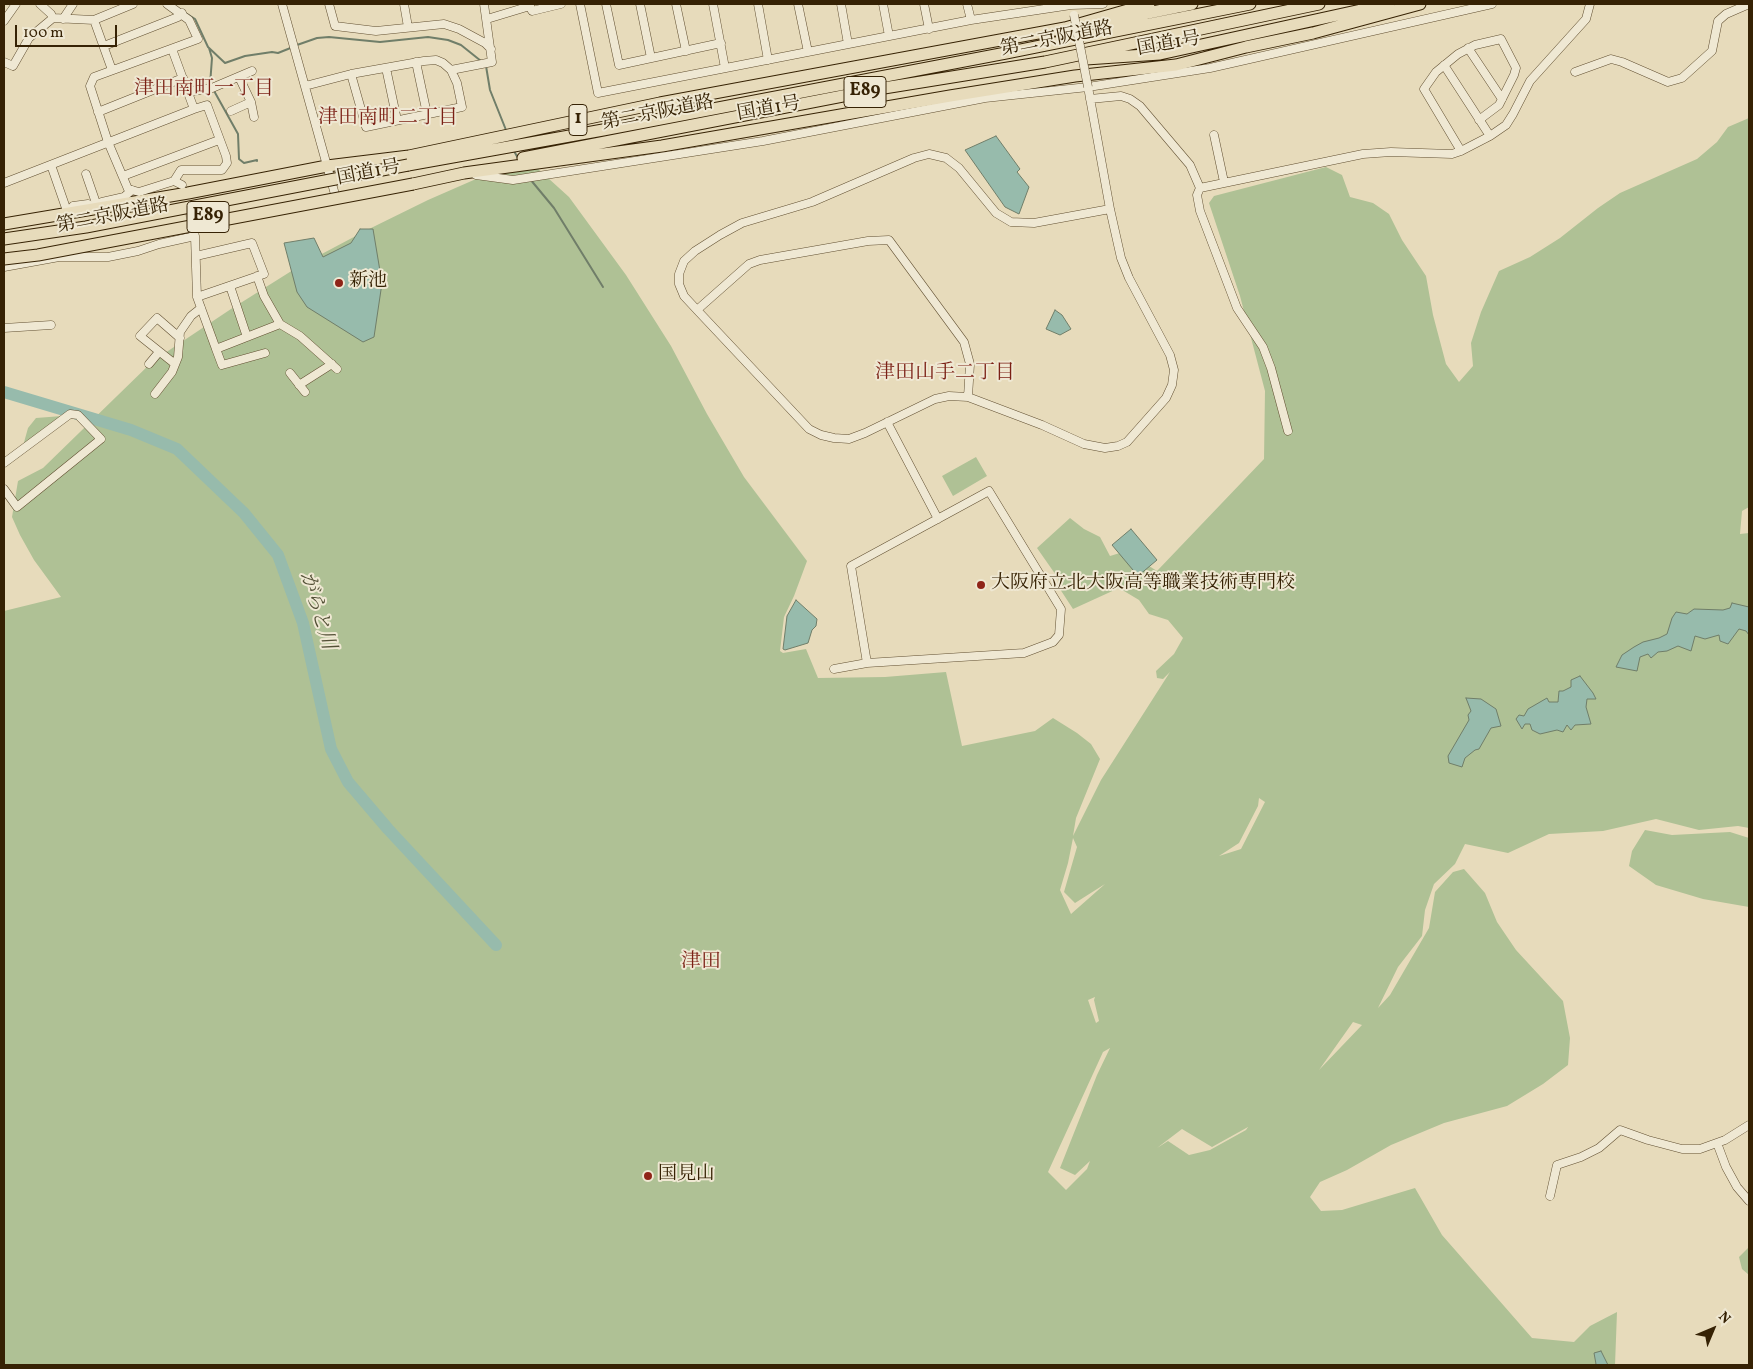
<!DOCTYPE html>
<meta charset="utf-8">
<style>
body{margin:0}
#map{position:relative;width:1753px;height:1369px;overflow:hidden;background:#e7dbbb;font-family:Vollkorn,serif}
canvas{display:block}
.frame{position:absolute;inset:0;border:5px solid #362204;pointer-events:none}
.north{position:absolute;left:1688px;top:1304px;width:50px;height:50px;-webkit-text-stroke:4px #efe8d3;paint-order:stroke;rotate:45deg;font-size:14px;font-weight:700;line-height:20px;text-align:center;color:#362204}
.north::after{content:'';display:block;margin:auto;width:18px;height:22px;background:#362204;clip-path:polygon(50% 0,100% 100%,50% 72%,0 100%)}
.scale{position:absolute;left:15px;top:25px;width:102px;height:22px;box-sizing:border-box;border:2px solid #362204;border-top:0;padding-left:6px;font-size:15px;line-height:18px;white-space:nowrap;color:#362204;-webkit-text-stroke:4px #efe8d3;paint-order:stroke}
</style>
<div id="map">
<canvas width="1753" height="1369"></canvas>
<div class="frame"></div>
<div class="north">N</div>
<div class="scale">100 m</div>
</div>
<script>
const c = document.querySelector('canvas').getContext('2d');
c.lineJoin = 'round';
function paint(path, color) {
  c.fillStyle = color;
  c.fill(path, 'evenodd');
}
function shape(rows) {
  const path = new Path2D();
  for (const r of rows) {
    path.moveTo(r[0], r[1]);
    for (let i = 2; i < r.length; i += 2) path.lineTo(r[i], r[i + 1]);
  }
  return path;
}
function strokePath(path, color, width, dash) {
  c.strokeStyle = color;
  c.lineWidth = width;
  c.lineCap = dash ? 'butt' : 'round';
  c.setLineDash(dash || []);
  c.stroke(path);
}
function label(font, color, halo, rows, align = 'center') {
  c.font = font + ' Vollkorn,"Noto Serif JP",serif';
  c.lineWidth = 4;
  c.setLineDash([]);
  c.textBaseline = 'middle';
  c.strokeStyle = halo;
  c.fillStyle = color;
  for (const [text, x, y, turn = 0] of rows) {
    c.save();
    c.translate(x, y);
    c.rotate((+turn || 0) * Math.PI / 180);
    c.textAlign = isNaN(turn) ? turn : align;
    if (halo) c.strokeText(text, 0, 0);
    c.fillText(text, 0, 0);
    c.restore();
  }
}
paint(shape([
 [1749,118,1749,507,1742,511,1740,534,1749,533,1749,828,1738,826,1699,830,1656,819,1603,831,1549,834,1508,853,1465,844,1455,864,1434,884,1425,910,1422,936,1398,967,1378,1008,1390,995,1429,928,1435,892,1453,872,1464,869,1485,893,1497,922,1516,950,1563,1001,1570,1038,1568,1065,1543,1084,1507,1106,1444,1123,1391,1145,1347,1170,1320,1182,1310,1197,1321,1211,1342,1210,1415,1188,1442,1235,1532,1338,1574,1342,1590,1326,1617,1312,1615,1365,4,1365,4,611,61,597,34,560,20,535,12,517,18,481,43,468,153,361,231,309,301,265,367,230,428,200,508,165,537,168,569,197,626,275,671,346,707,414,744,477,807,561,794,596,784,617,780,651,783,653,806,649,818,678,885,677,946,672,962,746,1035,731,1053,718,1077,733,1091,744,1100,759,1076,818,1073,836,1101,780,1170,672,1163,679,1157,678,1156,671,1174,654,1183,638,1168,620,1149,614,1139,600,1119,588,1073,609,1058,586,1058,578,1037,548,1070,518,1084,529,1100,537,1110,556,1133,549,1138,559,1157,571,1264,459,1265,391,1240,296,1209,203,1214,196,1326,167,1342,175,1350,197,1373,203,1389,214,1402,240,1426,276,1433,315,1446,364,1459,382,1473,366,1471,343,1481,312,1499,271,1530,257,1560,238,1598,208,1620,193,1697,159,1717,142,1728,127],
 [1259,798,1265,802,1241,849,1219,856,1239,843,1258,806],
 [1073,838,1077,847,1064,892,1075,903,1105,884,1071,914,1060,890,1068,863],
 [1095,997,1094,1000,1099,1021,1096,1023,1088,1000],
 [1353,1022,1362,1025,1319,1070],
 [1110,1048,1097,1075,1060,1168,1075,1175,1090,1161,1087,1169,1066,1190,1048,1172,1103,1052],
 [1248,1127,1246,1130,1210,1150,1189,1155,1168,1141,1157,1148,1182,1129,1212,1147],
 [62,416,23,446,28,428,36,418],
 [976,457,987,476,953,496,942,476],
 [1645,830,1672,835,1730,832,1749,838,1749,907,1703,899,1656,885,1629,866,1632,851],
 [1749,1247,1749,1275,1742,1269,1739,1257]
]), '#afc195');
const water = shape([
 [996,136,1020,169,1017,172,1029,187,1019,214,1005,207,965,150,996,136],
 [360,229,373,229,382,283,374,337,363,342,307,307,297,292,284,243,314,238,323,257,351,243,360,229],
 [1055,310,1062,315,1071,329,1060,335,1046,329,1055,310],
 [1131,529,1157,560,1138,576,1112,545,1131,529],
 [796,600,817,619,816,626,812,630,808,643,785,650,783,649,787,616,796,600],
 [1732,603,1749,607,1749,635,1746,631,1739,629,1728,644,1720,641,1719,635,1705,639,1695,636,1691,651,1678,646,1667,651,1658,652,1651,658,1648,654,1640,657,1637,671,1616,667,1622,655,1634,647,1643,642,1659,638,1667,634,1672,618,1676,612,1687,614,1694,609,1723,610,1730,608,1732,603],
 [1580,676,1593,693,1596,699,1587,699,1586,707,1591,724,1575,725,1571,730,1567,725,1563,732,1557,730,1540,734,1532,730,1530,724,1525,724,1522,729,1516,719,1519,715,1524,716,1528,709,1547,698,1549,702,1558,702,1559,691,1563,691,1571,687,1571,680,1580,676],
 [1466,698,1481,699,1496,709,1501,726,1491,728,1479,749,1475,750,1465,758,1462,767,1449,763,1448,756,1469,720,1468,715,1471,711,1466,698],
 [1601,1351,1608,1365,1594,1365,1596,1364,1594,1353,1601,1351]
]);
paint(water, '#97bbac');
strokePath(water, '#707e69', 1);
strokePath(shape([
 [184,12,195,19,208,47,225,63,245,56,272,52,278,53,293,47],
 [297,45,317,38,329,37,380,42,428,37,448,40,461,45,481,61],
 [209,48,212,58,210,85],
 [486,66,490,90,506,130],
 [213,89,238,134,239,159,244,163,257,160,257,161],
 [514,151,519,160],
 [530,179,554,208,603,287]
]), '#707e69', 2);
strokePath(shape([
 [4,392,131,430,177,449,244,513,278,555,303,623,331,749,348,782,388,829,496,945]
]), '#97bbac', 12);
strokePath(shape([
 [183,190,195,236]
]), '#c4b696', 8, [8, 4]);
const minor = shape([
 [40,4,51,14,53,18],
 [167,4,189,20,198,39,94,77,90,86,108,142,128,189,139,192,174,181],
 [282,4,336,198],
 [329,4,335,26,376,31,444,24,459,29,485,43,491,49],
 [404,4,408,27],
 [529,4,532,11,561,4],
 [580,4,598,93,971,20,1071,5,1103,4],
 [606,4,619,65,721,43],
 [640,4,651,58],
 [676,4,686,51],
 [713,4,725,68],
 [758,4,768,60],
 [798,4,808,52],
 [841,4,848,44],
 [883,4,889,36],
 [924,4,929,29],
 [967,4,971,20],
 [63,19,73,4],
 [487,19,530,6],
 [94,20,112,70],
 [4,21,16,4],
 [104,46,178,17,182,13],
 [1468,48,1502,99],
 [172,49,194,109],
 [4,62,13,66,29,38,53,18,94,20,133,4],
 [416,62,427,114],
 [1444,65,1490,136],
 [386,68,397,120],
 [451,70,492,62,484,4],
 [1575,72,1611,59,1622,62,1668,82,1682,78,1712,51,1718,21,1726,14,1749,4],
 [239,77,251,102,254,117],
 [305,86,351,74,424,61,436,60,443,63,451,70,457,83,462,107,366,127,351,74],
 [1088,87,1110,209,1121,258,1129,278,1170,355,1174,370,1172,385,1166,398,1127,442,1118,446,1105,448,1084,444,1042,425,968,397,949,396,935,399,865,433,849,439,834,438,821,435,809,429,697,310,684,296,679,284,679,274,684,261,695,251,720,235,742,223,812,202,914,158,929,154,946,158,959,168,996,213,1011,222,1034,223,1110,209],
 [188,92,212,88,252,71],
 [1090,99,1121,96,1130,99,1140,106,1190,165,1200,188,1197,195,1200,211,1237,308,1263,347,1271,368,1288,431],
 [231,111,251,102],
 [98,112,183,78],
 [1214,135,1224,182],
 [1461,151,1424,89,1436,72,1458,54,1475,45,1501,39,1516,68,1514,75,1499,105,1479,120],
 [51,165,67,211],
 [86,174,96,203],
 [476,175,513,180,763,141,985,98,1088,87,1210,68,1492,4],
 [123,176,219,140],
 [4,183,194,109,207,105,226,156,227,163,222,170,181,170,174,181,182,185],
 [1200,188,1363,154,1391,152,1452,154,1461,151,1490,136,1506,125,1513,114,1530,81,1586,19,1590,4],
 [102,202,124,197,132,190],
 [68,211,73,206,88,204],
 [196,256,252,243,264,274,197,297],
 [4,267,59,257,108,257,138,251,159,244,195,236,197,297,216,349,280,324,264,296,257,276],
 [230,286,247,337],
 [697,310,749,264,760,260,868,241,889,240,964,342,970,364,968,397],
 [280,324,300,336,337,369],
 [4,328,51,325],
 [216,349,222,365,265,353],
 [149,364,159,352],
 [175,364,140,336,157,318,180,338],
 [290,373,305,392],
 [299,385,332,364],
 [155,394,172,372,178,357,180,332,191,316,201,308],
 [887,422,938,519],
 [4,463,70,414,78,415,101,439,17,507,4,489],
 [834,669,867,663,1024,653,1053,642,1059,635,1061,609,989,491,851,566,867,663],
 [1717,1143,1726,1167,1737,1187,1749,1201],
 [1550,1196,1557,1165,1581,1157,1599,1148,1620,1130,1648,1140,1682,1149,1700,1149,1725,1140,1749,1125]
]);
const highway = shape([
 [1102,27,1148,13,1192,4],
 [1086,59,1160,54,1370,8,1390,8],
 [523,158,884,88,1045,62,1319,4],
 [408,165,603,130,1006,53,1250,4],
 [413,184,464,173,662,146,950,96,1075,76,1176,65,1246,47,1313,33,1420,4],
 [4,224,188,193,327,166,409,156,660,103,1065,28,1149,4]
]);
strokePath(minor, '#625032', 9);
strokePath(highway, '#362204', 13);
strokePath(minor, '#efe8d3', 8);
strokePath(highway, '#e7dbbb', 11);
const minorBridge = shape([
 [1074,15,1088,87]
]);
const highwayBridge = shape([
 [4,239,86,227,408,165],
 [4,259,38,255,413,184]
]);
strokePath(minorBridge, '#625032', 9, []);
strokePath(highwayBridge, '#362204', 13, []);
strokePath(minorBridge, '#efe8d3', 8);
strokePath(highwayBridge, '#e7dbbb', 11);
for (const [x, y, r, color] of [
 [339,283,5,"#8f2418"],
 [981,585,5,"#8f2418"],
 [648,1176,5,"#8f2418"]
]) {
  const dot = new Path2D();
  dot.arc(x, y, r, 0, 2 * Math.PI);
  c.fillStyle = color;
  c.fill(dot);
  strokePath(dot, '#efe8d3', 2);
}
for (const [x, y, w] of [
 [865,92,42],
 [578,120,18],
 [208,217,42]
]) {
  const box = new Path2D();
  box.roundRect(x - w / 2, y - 15.5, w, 31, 4);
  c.fillStyle = '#efe8d3';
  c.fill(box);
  strokePath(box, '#362204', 1);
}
label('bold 18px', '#362204', null, [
 ["E89",865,92],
 ["1",578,120],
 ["E89",208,217]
]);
label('19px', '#362204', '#efe8d3', [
 ["第二京阪道路",1057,40,-11],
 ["国道1号",1169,45,-10],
 ["国道1号",769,110,-10],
 ["第二京阪道路",658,114,-11],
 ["国道1号",369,174,-11],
 ["第二京阪道路",113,217,-11]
]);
label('19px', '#362204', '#efe8d3', [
 ["新池",349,283],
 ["大阪府立北大阪高等職業技術専門校",991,585],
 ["国見山",658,1176]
], 'left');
label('20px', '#7a1f14', '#efe8d3', [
 ["津田南町一丁目",204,90],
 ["津田南町二丁目",388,119],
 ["津田山手二丁目",945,374],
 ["津田",701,963]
]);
label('italic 20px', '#535036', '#efe8d3', [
 ["がらと川",316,611,73]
]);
</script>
